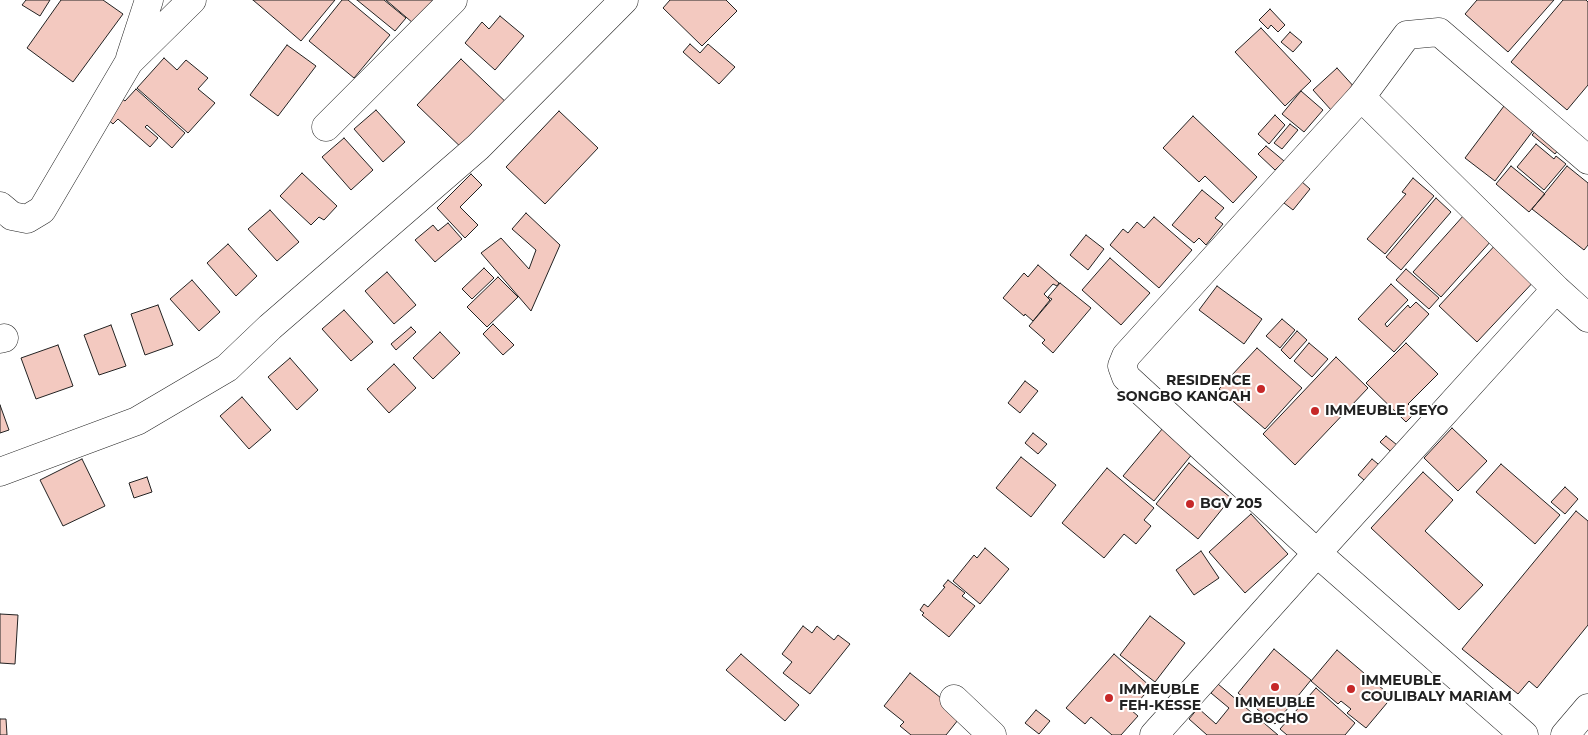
<!DOCTYPE html>
<style>
body{margin:0}
canvas{display:block;background:#fff}
</style>
<canvas width="1588" height="735"></canvas>
<script>
const c = document.querySelector('canvas').getContext('2d');
c.lineJoin = 'round';
function paint(path, color) {
  c.fillStyle = color;
  c.fill(path, 'evenodd');
}
function shape(rows) {
  const path = new Path2D();
  for (const r of rows) {
    path.moveTo(r[0], r[1]);
    for (let i = 2; i < r.length; i += 2) path.lineTo(r[i], r[i + 1]);
  }
  return path;
}
function strokePath(path, color, width, dash) {
  c.strokeStyle = color;
  c.lineWidth = width;
  c.lineCap = dash ? 'butt' : 'round';
  c.setLineDash(dash || []);
  c.stroke(path);
}
function label(font, color, halo, rows, align = 'center') {
  c.font = font + ' Montserrat,sans-serif';
  c.lineWidth = 4;
  c.setLineDash([]);
  c.textBaseline = 'middle';
  c.strokeStyle = halo;
  c.fillStyle = color;
  for (const [text, x, y, turn = 0] of rows) {
    c.save();
    c.translate(x, y);
    c.rotate((+turn || 0) * Math.PI / 180);
    c.textAlign = isNaN(turn) ? turn : align;
    if (halo) c.strokeText(text, 0, 0);
    c.fillText(text, 0, 0);
    c.restore();
  }
}
const building = shape([
 [26,0,50,0,40,16,22,5,26,0],
 [61,0,103,0,123,14,73,82,27,48,61,0],
 [253,0,335,0,301,41,253,0],
 [342,0,348,0,390,35,354,78,309,41,342,0],
 [357,0,384,0,406,18,395,31,357,0],
 [386,0,444,0,420,29,386,0],
 [670,0,726,0,737,11,702,46,663,8,670,0],
 [1477,0,1554,0,1508,52,1465,14,1477,0],
 [1563,0,1586,0,1588,2,1588,85,1567,110,1511,62,1563,0],
 [1270,9,1285,25,1278,32,1271,25,1268,29,1259,20,1270,9],
 [500,16,524,36,495,70,465,43,482,22,489,29,500,16],
 [1261,28,1311,81,1285,106,1235,52,1261,28],
 [1290,32,1302,42,1293,52,1281,42,1290,32],
 [690,44,700,53,708,44,735,67,719,84,683,52,690,44],
 [287,45,316,66,278,116,250,95,287,45],
 [164,58,177,70,186,60,208,78,198,89,215,103,188,133,137,88,164,58],
 [461,59,512,108,468,154,417,105,461,59],
 [1337,68,1356,89,1332,111,1313,90,1337,68],
 [136,89,185,133,172,148,147,125,145,127,158,138,150,147,118,119,113,124,105,117,121,98,125,101,136,89],
 [1301,91,1323,110,1304,132,1282,114,1301,91],
 [1507,102,1538,124,1495,181,1465,158,1507,102],
 [376,110,405,142,383,162,354,129,376,110],
 [559,111,598,148,545,204,506,167,559,111],
 [1275,115,1285,125,1269,144,1258,134,1275,115],
 [1193,116,1257,177,1233,203,1205,176,1199,182,1163,148,1193,116],
 [1290,124,1298,130,1282,149,1274,143,1290,124],
 [1540,126,1562,145,1555,154,1532,135,1540,126],
 [344,138,373,170,351,190,322,157,344,138],
 [1536,144,1554,159,1556,156,1566,164,1544,190,1517,167,1536,144],
 [1266,146,1284,161,1275,170,1258,154,1266,146],
 [1511,166,1545,194,1529,212,1496,184,1511,166],
 [1567,166,1588,183,1588,245,1584,250,1532,209,1567,166],
 [302,173,337,206,324,220,319,217,311,225,280,196,302,173],
 [471,174,482,185,460,207,478,225,465,238,437,208,471,174],
 [1413,178,1434,196,1385,254,1367,239,1406,194,1402,192,1413,178],
 [1301,181,1310,189,1293,210,1284,203,1301,181],
 [1202,190,1224,208,1215,218,1223,224,1206,245,1199,238,1194,243,1172,225,1202,190],
 [1436,198,1451,212,1401,270,1386,257,1436,198],
 [270,210,299,242,277,261,248,229,270,210],
 [526,213,560,245,531,311,481,253,501,238,529,269,536,250,512,229,526,213],
 [1464,215,1492,240,1441,297,1413,272,1464,215],
 [1154,217,1192,250,1159,288,1110,245,1123,229,1128,233,1137,222,1144,228,1154,217],
 [448,223,462,239,435,262,415,240,433,225,438,231,448,223],
 [1086,235,1104,249,1088,270,1070,255,1086,235],
 [1499,241,1538,277,1477,342,1439,306,1499,241],
 [228,244,257,276,236,296,207,263,228,244],
 [1110,258,1150,293,1121,325,1082,290,1110,258],
 [1038,265,1059,283,1057,286,1053,284,1044,294,1050,300,1033,321,1025,314,1024,316,1003,298,1024,273,1028,277,1038,265],
 [484,268,494,278,472,299,462,289,484,268],
 [1406,269,1439,298,1429,309,1396,280,1406,269],
 [387,272,416,305,394,324,365,291,387,272],
 [498,277,518,297,487,327,467,307,498,277],
 [192,280,220,312,199,331,170,299,192,280],
 [1060,283,1091,308,1053,353,1042,343,1045,340,1029,326,1052,299,1048,297,1060,283],
 [1391,284,1408,300,1385,324,1387,327,1408,305,1410,308,1416,302,1429,314,1394,352,1358,319,1391,284],
 [1217,286,1262,319,1244,344,1199,310,1217,286],
 [158,305,173,345,145,355,131,314,158,305],
 [344,310,373,342,351,361,322,329,344,310],
 [1282,319,1295,330,1280,348,1266,336,1282,319],
 [493,324,514,345,503,355,483,334,493,324],
 [111,325,126,366,99,375,84,335,111,325],
 [411,327,416,332,396,350,391,344,411,327],
 [1297,331,1307,340,1290,359,1281,350,1297,331],
 [440,332,460,353,433,379,413,358,440,332],
 [1309,343,1328,359,1312,377,1294,361,1309,343],
 [1406,343,1438,374,1408,404,1416,412,1406,422,1366,383,1406,343],
 [58,345,73,386,36,399,21,358,58,345],
 [1257,348,1302,388,1265,429,1219,389,1257,348],
 [1336,357,1368,388,1295,465,1263,434,1336,357],
 [290,358,318,390,297,410,268,377,290,358],
 [394,364,416,388,389,413,367,389,394,364],
 [1025,381,1038,391,1020,413,1008,403,1025,381],
 [242,397,271,430,249,449,220,416,242,397],
 [0,405,9,430,0,433,0,405],
 [1163,428,1193,453,1154,501,1123,476,1163,428],
 [1452,428,1487,461,1458,491,1424,458,1452,428],
 [1033,433,1047,444,1038,454,1025,443,1033,433],
 [1386,436,1402,449,1396,456,1380,442,1386,436],
 [1021,457,1056,485,1031,517,996,488,1021,457],
 [82,459,105,506,63,526,40,480,82,459],
 [1372,459,1383,468,1369,484,1358,475,1372,459],
 [1189,463,1231,498,1198,539,1156,504,1189,463],
 [1501,464,1560,515,1535,544,1476,492,1501,464],
 [1107,468,1154,508,1144,520,1151,526,1136,544,1124,534,1104,558,1062,523,1107,468],
 [1423,472,1453,500,1425,531,1483,585,1459,610,1371,528,1423,472],
 [147,477,152,492,134,498,129,483,147,477],
 [1565,487,1578,499,1565,514,1551,502,1565,487],
 [1576,511,1588,521,1588,625,1537,688,1529,681,1518,694,1462,649,1576,511],
 [1251,514,1288,554,1245,593,1209,552,1251,514],
 [985,548,1009,569,980,604,953,581,974,555,977,558,985,548],
 [1201,551,1219,578,1194,595,1176,570,1201,551],
 [948,580,965,593,962,596,975,606,949,637,922,615,924,613,920,610,924,604,928,607,945,587,943,586,948,580],
 [0,614,18,615,15,664,0,663,0,614],
 [1150,616,1185,643,1155,682,1120,655,1150,616],
 [803,626,812,633,817,626,834,640,838,635,850,644,810,694,783,673,792,662,782,654,803,626],
 [1274,649,1311,680,1275,724,1238,693,1274,649],
 [1337,650,1392,697,1366,728,1347,713,1351,709,1341,701,1338,704,1311,681,1337,650],
 [741,654,799,705,785,721,726,670,741,654],
 [1114,654,1151,687,1131,710,1138,716,1121,735,1112,735,1091,717,1085,724,1066,708,1114,654],
 [910,673,962,715,946,735,911,735,900,726,904,722,884,706,910,673],
 [1218,684,1278,735,1207,735,1189,719,1198,708,1216,724,1229,708,1211,693,1218,684],
 [1316,688,1355,723,1345,735,1287,735,1280,729,1316,688],
 [1036,710,1050,721,1039,734,1025,723,1036,710],
 [0,719,6,719,7,735,0,735,0,719]
]);
paint(building, '#f3c9c0');
strokePath(building, '#222', 1);
const minor = shape([
 [130,58,149,0],
 [1361,97,1556,289,1588,318],
 [326,127,453,0],
 [0,206,12,216,27,219,42,210,129,62,192,0],
 [0,339,4,338],
 [0,472,137,421,227,368,270,327,478,147,624,0],
 [954,699,992,735],
 [1154,735,1317,553,1556,289],
 [1524,735,1317,553,1126,377,1122,366,1126,356,1361,97,1407,35,1439,32,1588,160],
 [1565,735,1588,708]
]);
strokePath(minor, '#222', 29);
strokePath(minor, '#fff', 28);
for (const [x, y, r, color] of [
 [1261,389,5,"#c62828"],
 [1315,411,5,"#c62828"],
 [1190,504,5,"#c62828"],
 [1275,687,5,"#c62828"],
 [1351,689,5,"#c62828"],
 [1109,698,5,"#c62828"]
]) {
  const dot = new Path2D();
  dot.arc(x, y, r, 0, 2 * Math.PI);
  c.fillStyle = color;
  c.fill(dot);
  strokePath(dot, '#fff', 2);
}
label('bold 14px', '#222', '#fff', [
 ["RESIDENCE",1251,381,"right"],
 ["SONGBO KANGAH",1251,397,"right"],
 ["IMMEUBLE SEYO",1325,411],
 ["BGV 205",1200,504],
 ["IMMEUBLE",1361,681],
 ["COULIBALY MARIAM",1361,697],
 ["IMMEUBLE",1119,690],
 ["FEH-KESSE",1119,706],
 ["IMMEUBLE",1275,703,"center"],
 ["GBOCHO",1275,719,"center"]
], 'left');
</script>
